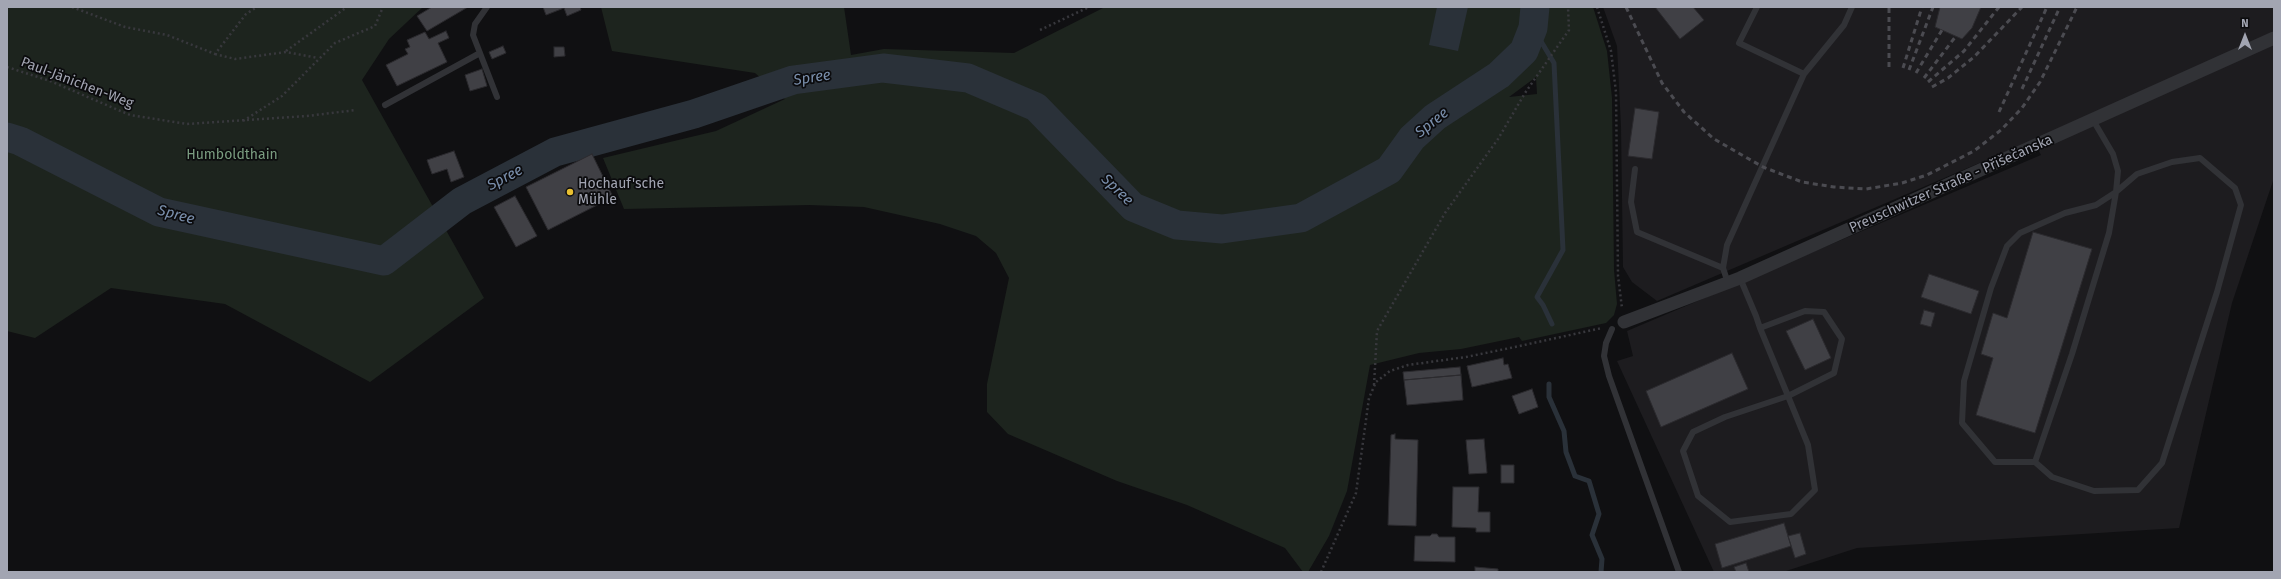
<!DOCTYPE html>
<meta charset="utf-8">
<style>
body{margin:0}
#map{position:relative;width:2281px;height:579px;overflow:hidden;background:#101012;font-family:"Fira Sans",sans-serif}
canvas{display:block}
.frame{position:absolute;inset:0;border:8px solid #a2a5b2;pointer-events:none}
.north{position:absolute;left:2225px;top:16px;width:40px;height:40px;-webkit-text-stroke:3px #0b0b0d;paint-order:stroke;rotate:0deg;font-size:11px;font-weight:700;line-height:16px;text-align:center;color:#a2a5b2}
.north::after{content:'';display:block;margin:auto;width:14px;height:18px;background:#a2a5b2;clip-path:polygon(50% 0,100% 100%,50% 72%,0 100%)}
</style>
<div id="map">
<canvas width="2281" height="579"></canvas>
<div class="frame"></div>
<div class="north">N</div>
</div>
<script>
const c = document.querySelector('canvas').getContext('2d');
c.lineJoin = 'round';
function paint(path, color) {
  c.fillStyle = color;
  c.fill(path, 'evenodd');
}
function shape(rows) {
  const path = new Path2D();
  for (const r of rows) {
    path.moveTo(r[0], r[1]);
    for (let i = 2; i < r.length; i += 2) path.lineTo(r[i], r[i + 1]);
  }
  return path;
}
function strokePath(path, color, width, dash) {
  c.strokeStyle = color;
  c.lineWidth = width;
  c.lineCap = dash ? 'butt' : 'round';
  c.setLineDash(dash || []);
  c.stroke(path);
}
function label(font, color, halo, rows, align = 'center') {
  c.font = font + ' "Fira Sans",sans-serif';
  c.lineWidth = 3.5;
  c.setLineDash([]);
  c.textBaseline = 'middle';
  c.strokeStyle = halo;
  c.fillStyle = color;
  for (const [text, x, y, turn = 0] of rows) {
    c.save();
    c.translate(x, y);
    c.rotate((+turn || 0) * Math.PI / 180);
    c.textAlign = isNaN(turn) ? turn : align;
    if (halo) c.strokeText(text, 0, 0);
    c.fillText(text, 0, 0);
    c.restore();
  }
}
paint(shape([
 [1603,7,2274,7,2274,178,2232,303,2179,528,1857,548,1783,572,1714,572,1617,361,1633,356,1627,331,2041,155,2033,140,1657,301,1632,282,1623,267,1621,127,1617,46]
]), '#1d1c1f');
paint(shape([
 [7,7,423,7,389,39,362,80,484,298,370,382,225,304,111,288,35,338,7,331],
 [601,7,844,7,851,55,884,49,1014,53,1105,7,1593,7,1607,51,1612,98,1614,270,1617,304,1614,315,1606,323,1522,341,1519,337,1461,349,1419,353,1370,365,1347,491,1329,536,1308,572,1303,572,1285,548,1187,505,1117,481,1008,434,987,412,987,384,1009,278,996,253,976,236,940,224,864,207,809,205,624,209,603,158,716,131,785,99,755,73,612,51],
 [1536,77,1537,94,1509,97]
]), '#1d241e');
paint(shape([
 [1437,7,1468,7,1458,51,1429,45]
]), '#2a3139');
strokePath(shape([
 [1533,28,1554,63,1563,250,1537,297,1543,305,1552,324],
 [1549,384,1549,397,1564,431,1566,452,1575,476,1589,481,1599,514,1592,535,1602,559,1601,572]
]), '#2a3139', 5);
strokePath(shape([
 [7,137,20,141,159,212,384,261,462,201,555,152,694,114,793,80,883,68,968,78,1036,107,1133,207,1177,225,1222,229,1301,218,1389,170,1412,138,1435,117,1499,75,1524,51,1533,28,1535,7]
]), '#2a3139', 29);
const building = shape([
 [432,7,468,7,427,31,417,16,432,7],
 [543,7,580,7,581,10,567,16,564,8,546,15,543,7],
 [1655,7,1693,7,1704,20,1680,39,1655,7],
 [1940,7,1981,7,1972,28,1962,39,1935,27,1940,7],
 [446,31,449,38,438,43,447,62,397,86,386,65,408,54,405,49,410,47,407,40,425,32,429,39,446,31],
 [503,46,506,53,492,59,489,52,503,46],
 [554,47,564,47,565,56,554,57,554,47],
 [482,69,487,86,470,91,465,75,482,69],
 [1635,108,1659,112,1652,159,1628,156,1635,108],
 [454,151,464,177,451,182,447,169,432,174,427,160,454,151],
 [592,154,613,197,548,230,526,187,592,154],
 [515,196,537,236,516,247,494,207,515,196],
 [2033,232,2092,249,2035,433,1976,415,1993,358,1981,354,1993,313,2007,318,2033,232],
 [1929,274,1979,291,1971,314,1921,297,1929,274],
 [1924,310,1935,313,1931,327,1920,324,1924,310],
 [1813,319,1831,358,1805,370,1786,331,1813,319],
 [1732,353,1748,389,1661,427,1646,391,1732,353],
 [1503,358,1504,365,1508,364,1512,378,1472,387,1467,366,1503,358],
 [1460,367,1461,375,1404,380,1403,372,1460,367],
 [1461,375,1463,400,1407,405,1404,380,1461,375],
 [1532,389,1538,407,1519,414,1512,396,1532,389],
 [1395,434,1395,439,1418,440,1416,526,1388,525,1391,435,1395,434],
 [1484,439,1487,473,1469,474,1466,440,1484,439],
 [1501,465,1514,465,1514,483,1501,483,1501,465],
 [1453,487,1479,487,1478,512,1490,512,1490,532,1476,532,1476,528,1452,527,1453,487],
 [1784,523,1791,546,1722,568,1715,544,1784,523],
 [1800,533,1806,554,1795,558,1788,536,1800,533],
 [1432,534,1437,534,1439,537,1455,537,1455,562,1414,561,1415,536,1430,536,1432,534],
 [1746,563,1749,572,1736,572,1734,567,1746,563],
 [1475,567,1498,569,1498,572,1475,572,1475,567]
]);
paint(building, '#404045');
strokePath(building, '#2b2a2e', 1);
strokePath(shape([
 [72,7,125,27,167,35,215,54,246,14,257,7],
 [1597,7,1611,51,1616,92,1618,276,1622,308],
 [1040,30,1089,7],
 [286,51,347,7],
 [215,54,235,59,286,52,318,58],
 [7,67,50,81,130,115,187,124,307,116,356,110],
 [243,121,282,96,335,43,375,26,383,7],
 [1374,385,1377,331,1445,213,1498,139,1525,93,1569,30,1568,7],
 [1321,572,1356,493,1369,398,1376,382,1390,371,1408,365,1466,357,1515,347,1602,328]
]), '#38383d', 2.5, [2, 3]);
strokePath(shape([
 [487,7,475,24,473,35,497,97],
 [1804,74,1844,25,1852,7],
 [385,105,480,53],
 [1635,169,1631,202,1637,232,1723,268,1728,283],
 [1723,268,1727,245,1804,74,1739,43,1757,7],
 [1740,278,1756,316,1760,328,1788,396,1808,445,1815,490,1791,514,1730,522,1698,496,1683,451,1693,432,1725,417,1788,396,1834,373,1842,339,1824,312,1805,311,1760,328],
 [1612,329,1606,343,1604,356,1609,376,1679,572],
 [2035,462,2052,477,2094,491,2138,490,2162,463,2217,292,2241,205,2235,188,2200,158,2172,162,2137,174,2116,192,2096,205,2065,213,2020,233,2007,246,1991,288,1964,381,1962,423,1995,462,2035,462,2072,354,2109,233,2116,192,2118,171,2113,154,2093,120]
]), '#313236', 6);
strokePath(shape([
 [1624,322,1740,278,2274,38]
]), '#313236', 13);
strokePath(shape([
 [1626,7,1662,83,1684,112,1714,139,1763,167,1802,182,1834,187,1866,189,1902,183,1927,175,1974,151,2001,130,2022,108,2040,82,2077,7],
 [1889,67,1889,7],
 [1903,68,1922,7],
 [1909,70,1933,7],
 [1916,73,1942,30],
 [1924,78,1956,36],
 [1928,82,1964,51,1999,7],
 [1932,87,1948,78,1974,57,2022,7],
 [2022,89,2060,7],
 [1999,112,2047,7]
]), '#4b4b51', 3, [5, 4]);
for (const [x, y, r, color] of [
 [570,192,4,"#e9c031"]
]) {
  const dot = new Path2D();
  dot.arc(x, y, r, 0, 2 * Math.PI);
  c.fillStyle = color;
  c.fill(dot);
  strokePath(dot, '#0b0b0d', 1.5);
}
label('14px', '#a2a5b2', '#0b0b0d', [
 ["Paul-Jänichen-Weg",77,83,21],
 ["Preuschwitzer Straße - Přišečanska",1951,184,-24]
]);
label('14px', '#7a9c80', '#0b0b0d', [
 ["Humboldthain",232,155]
]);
label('14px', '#a2a5b2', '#0b0b0d', [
 ["Hochauf'sche",578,184],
 ["Mühle",578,200]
], 'left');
label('italic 15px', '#7a8fac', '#0b0b0d', [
 ["Spree",812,78,-9],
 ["Spree",1432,123,-39],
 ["Spree",505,178,-28],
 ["Spree",1117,190,44],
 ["Spree",176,215,15]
]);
</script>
